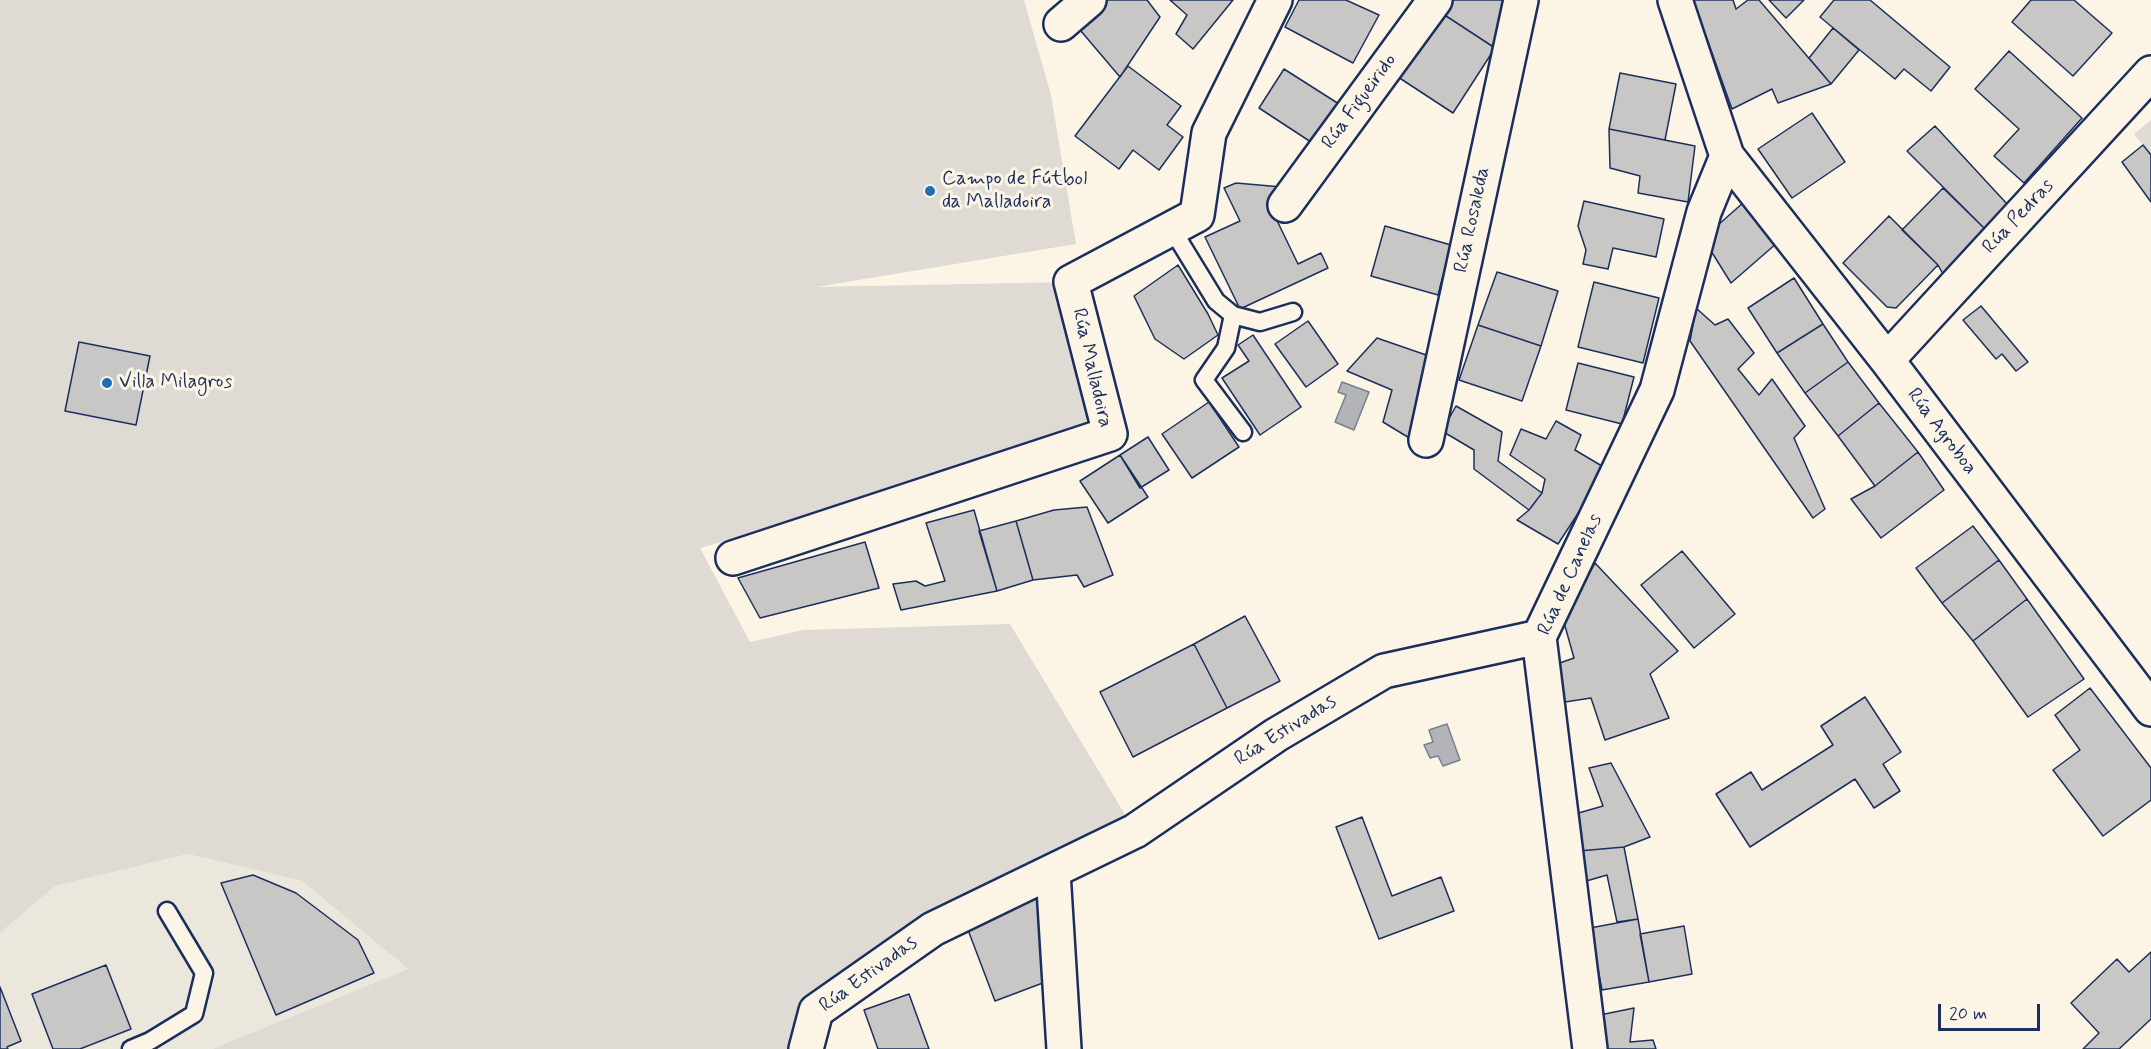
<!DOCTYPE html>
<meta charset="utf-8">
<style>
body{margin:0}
#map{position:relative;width:2151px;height:1049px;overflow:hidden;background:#fcf5e5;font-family:Mynerve,sans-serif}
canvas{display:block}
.scale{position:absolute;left:1938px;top:1004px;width:102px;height:27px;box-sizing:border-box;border:3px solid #1b2f5e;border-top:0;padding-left:8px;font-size:18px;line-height:21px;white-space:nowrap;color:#1b2f5e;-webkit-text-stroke:4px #fcf5e5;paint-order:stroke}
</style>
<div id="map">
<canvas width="2151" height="1049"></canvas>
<div class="scale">20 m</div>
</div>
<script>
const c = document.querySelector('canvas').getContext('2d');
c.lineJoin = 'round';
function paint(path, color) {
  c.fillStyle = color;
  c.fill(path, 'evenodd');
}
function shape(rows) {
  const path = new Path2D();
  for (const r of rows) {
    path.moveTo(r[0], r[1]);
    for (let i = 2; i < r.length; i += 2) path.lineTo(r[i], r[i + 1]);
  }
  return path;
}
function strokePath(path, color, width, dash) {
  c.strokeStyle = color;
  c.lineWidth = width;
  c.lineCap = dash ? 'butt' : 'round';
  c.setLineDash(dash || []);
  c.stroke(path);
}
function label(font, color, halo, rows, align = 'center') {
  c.font = font + ' Mynerve,sans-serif';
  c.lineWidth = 6;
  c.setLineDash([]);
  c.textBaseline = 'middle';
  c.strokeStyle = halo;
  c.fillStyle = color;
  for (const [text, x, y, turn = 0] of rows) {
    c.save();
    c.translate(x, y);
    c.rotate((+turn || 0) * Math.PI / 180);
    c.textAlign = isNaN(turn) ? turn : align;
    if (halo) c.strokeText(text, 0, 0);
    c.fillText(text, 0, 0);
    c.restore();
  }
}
paint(shape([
 [188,854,302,881,408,969,212,1049,0,1049,0,933,55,886]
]), '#ece7dc');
paint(shape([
 [0,0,1024,0,1051,95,1076,244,816,287,1071,282,1110,434,700,548,750,642,803,630,1010,624,1135,831,866,976,810,1049,212,1049,408,969,302,881,188,854,55,886,0,933],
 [2151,120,2151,155,2134,134]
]), '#dfdbd4');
const water = shape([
 [1342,382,1369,392,1354,430,1335,422,1346,395,1338,392,1342,382],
 [1447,724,1460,760,1443,766,1438,756,1430,758,1424,745,1433,742,1429,730,1447,724]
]);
paint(water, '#b2b4b8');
strokePath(water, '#767f94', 1.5);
const building = shape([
 [1106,0,1147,0,1160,17,1120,77,1075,24,1106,0],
 [1170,0,1233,0,1193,49,1176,34,1187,15,1170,0],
 [1299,0,1346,0,1379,15,1353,63,1285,27,1299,0],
 [1449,0,1503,0,1495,48,1440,12,1449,0],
 [1693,0,1733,0,1736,9,1748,0,1759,0,1831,84,1778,103,1772,89,1732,109,1693,0],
 [1769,0,1804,0,1786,18,1769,0],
 [1834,0,1870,0,1950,67,1931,91,1904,69,1895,79,1820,17,1834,0],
 [2031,0,2074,0,2112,33,2073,76,2012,22,2031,0],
 [1440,12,1495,48,1453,113,1398,77,1440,12],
 [1833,28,1859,50,1831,84,1809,58,1833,28],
 [2009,51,2082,118,2024,183,1994,156,2019,129,1975,89,2009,51],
 [1128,66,1181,106,1167,125,1183,137,1159,170,1133,150,1119,169,1075,136,1128,66],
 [1284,69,1339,104,1314,144,1259,108,1284,69],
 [1620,73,1676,84,1665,140,1609,129,1620,73],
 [1812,113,1845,162,1792,198,1758,149,1812,113],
 [1935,126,2008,205,1986,230,1907,151,1935,126],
 [1609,129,1695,146,1688,202,1638,193,1640,176,1610,168,1609,129],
 [2143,145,2151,155,2151,202,2122,162,2143,145],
 [1236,183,1282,187,1270,206,1298,264,1321,253,1328,268,1240,309,1205,237,1240,221,1224,188,1236,183],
 [1943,188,1986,230,1943,274,1938,265,1902,230,1943,188],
 [1584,201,1664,219,1656,257,1613,248,1608,269,1583,264,1586,250,1578,226,1584,201],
 [1744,202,1777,243,1731,283,1711,251,1718,225,1744,202],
 [1889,216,1938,265,1896,308,1887,307,1843,263,1889,216],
 [1385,226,1451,245,1438,295,1371,276,1385,226],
 [1178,265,1208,314,1218,335,1184,359,1155,339,1134,296,1178,265],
 [1497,272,1558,291,1541,346,1478,325,1497,272],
 [1794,278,1823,324,1777,353,1748,308,1794,278],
 [1594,282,1659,298,1643,363,1578,347,1594,282],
 [1981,306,2028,362,2016,371,2002,354,1996,359,1963,320,1981,306],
 [1696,308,1715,325,1728,319,1754,353,1738,369,1759,395,1772,379,1805,426,1794,438,1825,509,1813,518,1690,341,1696,308],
 [1308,321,1338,364,1306,387,1275,344,1308,321],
 [1823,324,1848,362,1805,393,1777,353,1823,324],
 [1478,325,1541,346,1522,401,1459,380,1478,325],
 [1253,335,1301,407,1260,435,1222,378,1249,361,1238,345,1253,335],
 [1377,338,1432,357,1411,439,1383,422,1392,390,1347,371,1377,338],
 [79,342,150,356,136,425,65,411,79,342],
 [1848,362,1879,403,1838,436,1805,393,1848,362],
 [1578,363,1634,377,1622,424,1566,410,1578,363],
 [1209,402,1239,447,1192,478,1162,434,1209,402],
 [1879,403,1918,452,1875,486,1838,436,1879,403],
 [1456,406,1502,432,1498,461,1542,493,1529,510,1474,469,1474,450,1442,431,1456,406],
 [1556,421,1581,435,1575,450,1607,469,1558,544,1517,520,1529,510,1542,493,1545,479,1510,455,1521,429,1546,439,1556,421],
 [1148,437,1169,470,1140,488,1120,455,1148,437],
 [1918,452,1944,490,1881,538,1851,499,1875,486,1918,452],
 [1120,455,1148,497,1108,523,1080,481,1120,455],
 [1087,507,1113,575,1084,587,1077,575,1033,580,1016,521,1054,510,1087,507],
 [974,510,997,591,901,610,893,584,916,581,925,586,945,581,926,523,974,510],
 [1016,521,1033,580,997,591,979,531,1016,521],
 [1973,526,1999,560,1942,603,1916,568,1973,526],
 [865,542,879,588,760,618,738,578,865,542],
 [1682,551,1735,614,1694,648,1641,585,1682,551],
 [1999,560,2027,599,1973,641,1942,603,1999,560],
 [1595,563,1678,651,1650,674,1669,718,1605,740,1591,698,1565,702,1554,665,1574,658,1563,619,1595,563],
 [2027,599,2084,679,2028,717,1973,641,2027,599],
 [1245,616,1280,681,1227,708,1194,644,1245,616],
 [1194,644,1227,708,1133,757,1100,692,1194,644],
 [2090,688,2151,768,2151,800,2103,836,2053,770,2080,750,2055,715,2090,688],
 [1865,697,1901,752,1883,764,1900,791,1874,808,1855,779,1750,847,1716,794,1751,772,1762,790,1833,745,1821,726,1865,697],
 [1611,763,1650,837,1624,847,1579,851,1575,814,1603,806,1589,768,1611,763],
 [1362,817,1392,896,1441,877,1454,911,1379,939,1336,827,1362,817],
 [1624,847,1638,919,1617,922,1607,875,1583,882,1579,851,1624,847],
 [253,875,296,893,358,940,374,973,276,1015,221,883,253,875],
 [1043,895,1048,981,995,1001,965,922,1043,895],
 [1638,919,1649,982,1602,990,1590,928,1638,919],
 [1684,926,1692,974,1649,982,1640,934,1684,926],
 [2151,952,2151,1019,2119,1049,2083,1049,2099,1033,2071,1003,2117,959,2129,972,2151,952],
 [106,965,131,1029,80,1049,53,1049,32,994,106,965],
 [0,987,21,1041,7,1047,8,1049,0,1049,0,987],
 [909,994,929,1049,878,1049,864,1010,909,994],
 [1634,1008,1630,1042,1653,1040,1656,1049,1604,1049,1600,1015,1634,1008]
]);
paint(building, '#c8c7c6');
strokePath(building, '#1b2f5e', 1.5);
const service = shape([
 [1172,229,1216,301,1233,315,1260,322,1293,312],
 [1233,315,1226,348,1204,380,1243,432],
 [131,1049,150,1041,194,1014,204,973,167,911]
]);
const minor = shape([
 [1675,0,1727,156,1887,360,2151,709],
 [1061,24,1089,0],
 [1285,205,1435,0],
 [1887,360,2151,73],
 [1426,440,1521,0],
 [733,558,1110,434,1071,282,1197,215,1209,133,1275,0],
 [1053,872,1064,1049],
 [806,1049,816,1011,933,929,1135,831,1276,735,1384,671,1539,637],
 [1590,1049,1539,637,1657,390,1704,212,1727,156]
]);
strokePath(service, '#1b2f5e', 21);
strokePath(minor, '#1b2f5e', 38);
strokePath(service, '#fcf5e5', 16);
strokePath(minor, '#fcf5e5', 33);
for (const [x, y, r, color] of [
 [930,191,6,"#1f6fb2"],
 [107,383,6,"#1f6fb2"]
]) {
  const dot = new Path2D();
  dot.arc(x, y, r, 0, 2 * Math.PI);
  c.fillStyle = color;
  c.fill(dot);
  strokePath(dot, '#fcf5e5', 2);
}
label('20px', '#1b2f5e', '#fcf5e5', [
 ["Rúa Figueirido",1360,102,-54],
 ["Rúa Pedras",2019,217,-47],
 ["Rúa Rosaleda",1473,220,-78],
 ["Rúa Malladoira",1091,368,77],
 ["Rúa Agroboa",1941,432,53],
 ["Rúa de Canelas",1571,575,-66],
 ["Rúa Estivadas",1286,731,-32],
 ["Rúa Estivadas",869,975,-36]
]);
label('20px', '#1b2f5e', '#fcf5e5', [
 ["Campo de Fútbol",942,180],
 ["da Malladoira",942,203],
 ["Villa Milagros",119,383]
], 'left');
</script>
